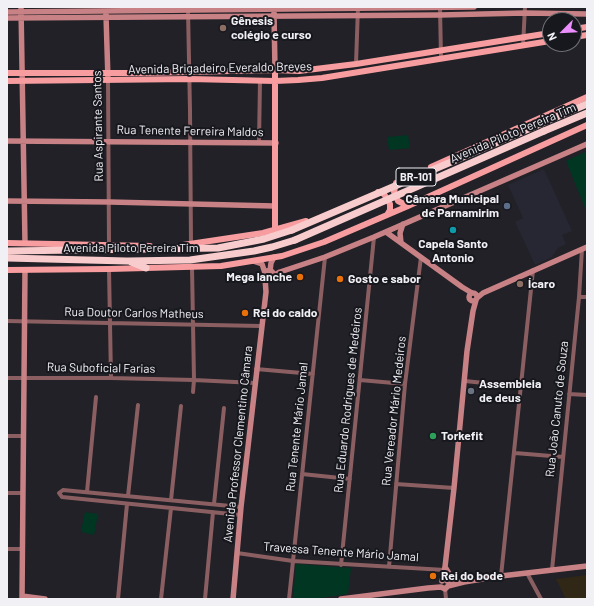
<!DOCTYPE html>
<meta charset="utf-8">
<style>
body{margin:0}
#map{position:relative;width:594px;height:606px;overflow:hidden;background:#212127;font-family:Barlow,sans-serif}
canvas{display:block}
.frame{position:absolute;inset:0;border:8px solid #f0f0f5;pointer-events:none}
.north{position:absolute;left:542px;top:12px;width:40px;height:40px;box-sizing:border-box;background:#17171e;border:1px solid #6e6e74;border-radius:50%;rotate:246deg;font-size:11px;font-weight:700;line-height:16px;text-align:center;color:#f0f0f5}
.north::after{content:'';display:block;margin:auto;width:14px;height:18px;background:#ea8dfd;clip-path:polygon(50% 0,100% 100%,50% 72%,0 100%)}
</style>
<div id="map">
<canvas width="594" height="606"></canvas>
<div class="frame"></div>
<div class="north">N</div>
</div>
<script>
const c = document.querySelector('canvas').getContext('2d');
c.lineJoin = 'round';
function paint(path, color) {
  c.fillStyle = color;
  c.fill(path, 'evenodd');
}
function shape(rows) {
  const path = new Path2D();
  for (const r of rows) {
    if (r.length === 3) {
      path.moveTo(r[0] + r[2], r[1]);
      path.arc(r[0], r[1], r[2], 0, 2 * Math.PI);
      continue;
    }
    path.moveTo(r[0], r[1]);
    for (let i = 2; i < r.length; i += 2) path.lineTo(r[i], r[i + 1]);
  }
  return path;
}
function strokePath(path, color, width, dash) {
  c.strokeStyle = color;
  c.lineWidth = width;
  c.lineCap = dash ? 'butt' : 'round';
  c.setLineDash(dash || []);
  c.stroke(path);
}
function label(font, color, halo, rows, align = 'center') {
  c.font = font + ' Barlow,sans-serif';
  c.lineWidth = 4;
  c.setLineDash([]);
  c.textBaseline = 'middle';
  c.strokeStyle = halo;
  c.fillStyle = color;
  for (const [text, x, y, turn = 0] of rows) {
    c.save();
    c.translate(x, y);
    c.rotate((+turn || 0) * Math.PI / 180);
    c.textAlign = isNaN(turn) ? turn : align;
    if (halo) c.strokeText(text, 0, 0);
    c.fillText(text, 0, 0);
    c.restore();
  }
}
paint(shape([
 [544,169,572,231,562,235,566,244,558,248,552,257,535,265,515,222,523,218,508,185]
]), '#272733');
paint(shape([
 [587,575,587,599,566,599,556,579]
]), '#312717');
paint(shape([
 [408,135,410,148,389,150,387,137],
 [587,151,587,213,566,161],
 [85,512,98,514,94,535,81,532],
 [296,564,351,568,348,594,313,599,293,599]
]), '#003622');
strokePath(shape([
 [440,7,441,58],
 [188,10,190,111,191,245],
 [523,46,525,7],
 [356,64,358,7],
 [108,80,109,246],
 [259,143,260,80],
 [192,267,194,380,193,392],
 [109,269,111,378],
 [579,297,587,297],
 [7,321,261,326],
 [256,369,313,374],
 [7,378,111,378,194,380,255,383],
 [360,380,405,384],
 [465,381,522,387],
 [569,394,587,395],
 [7,436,24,436],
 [515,453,563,457],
 [302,474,350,479],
 [396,484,454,488],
 [87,492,96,397],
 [7,493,23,493],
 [128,496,138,405],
 [171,500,181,406],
 [214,504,224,408],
 [241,515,62,497,59,493,63,490,241,507],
 [7,549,23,549],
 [237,553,293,561,445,570],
 [341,565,374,237],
 [389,567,405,384,421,257],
 [552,570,579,297,582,249],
 [527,573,541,599],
 [501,576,533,270],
 [445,589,446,599],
 [118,599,127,504],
 [161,599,171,508],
 [205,599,213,512],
 [289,599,325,257]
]), '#8b5f61', 4);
strokePath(shape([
 [21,7,25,243],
 [7,12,474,7],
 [274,13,275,70],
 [106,15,108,80],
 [7,18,440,15,525,13,587,14],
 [7,141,276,143],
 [7,201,110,202,274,206],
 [386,232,462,287,472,293],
 [401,243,400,233,403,224],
 [253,261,262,264,265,273],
 [269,275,4.5],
 [270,271,271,263,274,257],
 [273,276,280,272,325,257,374,237,587,144],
 [473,297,4],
 [477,298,483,293,587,247],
 [445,567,451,577,461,582],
 [442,581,445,567,454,488,467,351,473,311,476,300],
 [447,581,458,582],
 [22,596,45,599],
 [22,599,25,270],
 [233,599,241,507,266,292,265,278],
 [341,599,428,588,441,587,445,589,448,586,464,582,501,576,587,566]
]), '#c88285', 5.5);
strokePath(shape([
 [574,29,587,27],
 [574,37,587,35],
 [275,70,275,230],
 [7,73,143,73,275,70,299,71,356,64,550,33],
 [7,81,190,79,275,81,298,80,322,78,550,41],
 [431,167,587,97],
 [396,183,394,192,398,201,408,206],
 [378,192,384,194,390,204,390,210,387,215],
 [7,243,150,246],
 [183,245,263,233,306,221],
 [7,270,109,269,221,266,282,256,324,242,408,206,587,125]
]), '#f79da0', 6);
strokePath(shape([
 [540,124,587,104],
 [544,131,587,113],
 [7,251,218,248,264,239,292,230],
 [7,258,127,261,190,260,254,251,272,247,295,240],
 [131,262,146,268]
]), '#f8cbcc', 7);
strokePath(shape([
 [292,230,540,124],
 [295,240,544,131]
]), '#f8cbcc', 7);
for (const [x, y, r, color] of [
 [223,28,4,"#8d6e63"],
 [507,206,4,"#5c6f8a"],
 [453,230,4,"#0f9aa8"],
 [300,277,4,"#e8710a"],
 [340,279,4,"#e8710a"],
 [520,284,4,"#8d6e63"],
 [245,313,4,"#e8710a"],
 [471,391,4,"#6b7280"],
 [433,436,4,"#2e9e5b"],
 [433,576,4,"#e8710a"]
]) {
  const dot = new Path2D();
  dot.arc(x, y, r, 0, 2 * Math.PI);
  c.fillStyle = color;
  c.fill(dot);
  strokePath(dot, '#17171e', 1.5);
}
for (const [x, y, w] of [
 [416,177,40]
]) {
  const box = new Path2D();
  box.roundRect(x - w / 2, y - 9, w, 18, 3);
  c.fillStyle = '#17171e';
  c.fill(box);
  strokePath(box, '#f0f0f5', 1);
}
label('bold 11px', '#f0f0f5', null, [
 ["BR-101",416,177]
]);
label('bold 12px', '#f0f0f5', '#17171e', [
 ["Gênesis",231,21],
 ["colégio e curso",231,35],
 ["Câmara Municipal",499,199,"right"],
 ["de Parnamirim",499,213,"right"],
 ["Capela Santo",453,244,"center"],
 ["Antonio",453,258,"center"],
 ["Mega lanche",292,277,"right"],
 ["Gosto e sabor",348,279],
 ["Ícaro",528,284],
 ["Rei do caldo",253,313],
 ["Assembleia",479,384],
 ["de deus",479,398],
 ["Torkefit",441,436],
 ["Rei do bode",441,576]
], 'left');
label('12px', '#f0f0f5', '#17171e', [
 ["Avenida Brigadeiro Everaldo Breves",220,68,-1],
 ["Rua Aspirante Santos",98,126,-91],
 ["Rua Tenente Ferreira Maldos",190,131,1],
 ["Avenida Piloto Pereira Tim",513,133,-23],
 ["Avenida Piloto Pereira Tim",131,248],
 ["Rua Doutor Carlos Matheus",134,313,1],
 ["Rua Suboficial Farias",101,368,1],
 ["Rua Eduardo Rodrigues de Medeiros",348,400,-84],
 ["Rua João Canuto de Souza",557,409,-84],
 ["Rua Vereador Mário Medeiros",394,411,-84],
 ["Rua Tenente Mário Jamal",297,427,-84],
 ["Avenida Professor Clementino Câmara",238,444,-84],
 ["Travessa Tenente Mário Jamal",341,552,4]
]);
</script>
